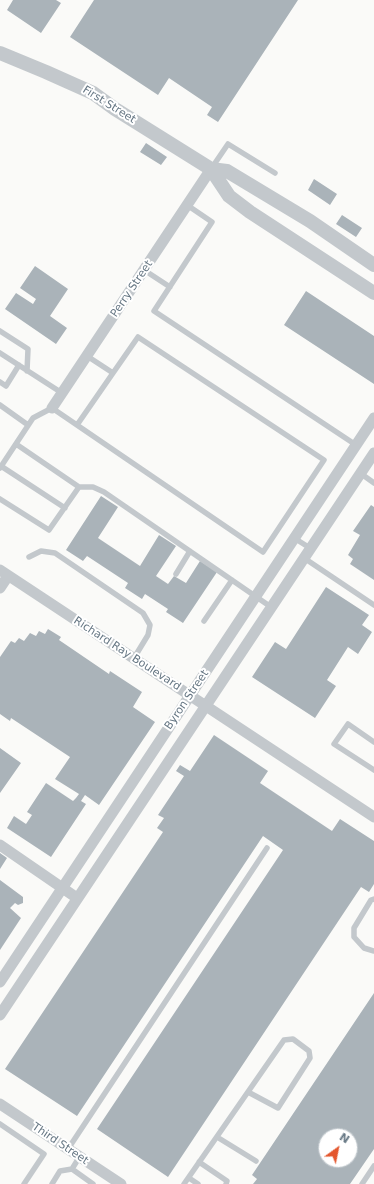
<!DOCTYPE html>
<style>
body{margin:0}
#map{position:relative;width:374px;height:1184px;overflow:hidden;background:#fafaf8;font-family:"DejaVu Sans",sans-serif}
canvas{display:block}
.north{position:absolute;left:318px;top:1128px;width:40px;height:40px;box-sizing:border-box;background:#fff;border:1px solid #c1c8cd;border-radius:50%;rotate:33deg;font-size:11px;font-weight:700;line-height:16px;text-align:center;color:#657683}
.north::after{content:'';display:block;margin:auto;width:14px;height:18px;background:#e4572e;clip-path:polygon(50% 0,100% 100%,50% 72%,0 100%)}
</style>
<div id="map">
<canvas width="374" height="1184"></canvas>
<div class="north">N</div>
</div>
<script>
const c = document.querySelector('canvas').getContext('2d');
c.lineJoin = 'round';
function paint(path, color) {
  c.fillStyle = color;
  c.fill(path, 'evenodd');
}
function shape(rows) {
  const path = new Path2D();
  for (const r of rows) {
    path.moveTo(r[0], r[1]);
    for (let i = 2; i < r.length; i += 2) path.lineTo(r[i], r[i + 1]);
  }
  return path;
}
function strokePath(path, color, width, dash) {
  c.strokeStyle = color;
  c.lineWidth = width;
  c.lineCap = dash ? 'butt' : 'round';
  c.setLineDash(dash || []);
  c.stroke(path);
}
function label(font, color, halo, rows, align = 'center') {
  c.font = font + ' "DejaVu Sans",sans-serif';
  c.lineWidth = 4;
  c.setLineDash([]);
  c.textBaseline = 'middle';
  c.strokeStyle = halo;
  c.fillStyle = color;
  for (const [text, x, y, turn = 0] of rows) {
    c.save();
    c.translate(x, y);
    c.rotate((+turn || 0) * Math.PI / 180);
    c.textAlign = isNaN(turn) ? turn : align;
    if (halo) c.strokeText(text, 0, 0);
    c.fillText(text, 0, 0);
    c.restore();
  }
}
paint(shape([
 [13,0,56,0,61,3,41,33,7,10],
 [94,0,298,0,218,122,207,115,212,107,169,78,158,95,70,37],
 [146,143,167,157,161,165,140,152],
 [314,179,337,194,330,205,308,190],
 [342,215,362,228,356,237,336,224],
 [35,266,68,289,50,316,67,328,56,344,5,309,16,293,33,304,36,299,20,288],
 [306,291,374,336,374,384,284,325],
 [101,496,118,507,98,538,140,566,159,535,176,546,156,576,168,584,174,576,186,583,200,561,217,572,183,623,166,612,168,609,145,594,142,599,125,588,128,583,87,556,83,561,66,550],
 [371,505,374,507,374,580,350,564,353,559,348,555,360,535,353,531],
 [326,587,369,615,362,625,372,632,358,654,348,647,327,680,336,686,315,718,252,677,275,642,286,649],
 [48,629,61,637,59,640,109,674,110,671,142,692,133,707,155,722,99,805,85,795,81,801,86,804,51,857,7,828,14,816,26,824,32,815,27,812,46,783,73,801,76,798,79,794,55,779,70,757,11,718,10,721,0,714,0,657,11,641,15,643,19,638,24,641,30,633,36,636,39,631,45,634],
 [214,735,268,771,260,783,332,831,340,819,374,841,374,884,369,892,361,887,168,1177,97,1129,283,850,263,836,77,1116,5,1069,163,832,157,828,164,818,158,815,184,776,176,771,180,765,190,771],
 [0,748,21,763,0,793],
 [0,853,7,858,0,869],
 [0,880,23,897,23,903,18,905,15,903,10,908,21,918,0,950],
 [374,993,374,1149,350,1184,253,1184,257,1179,252,1175],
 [326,1136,350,1136,350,1160,326,1160]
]), '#aab3b9');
strokePath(shape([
 [211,169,228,144,275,173],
 [187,205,212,222,154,311,356,445],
 [144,270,170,287],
 [0,331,28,349,27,371],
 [0,353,62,393],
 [0,382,6,386,19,365],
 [0,405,28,425],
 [77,425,113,373],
 [1,466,65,508],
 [0,468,33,418,52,408,263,552,324,460,138,337,113,373,87,356],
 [360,473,374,483],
 [79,487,93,487,104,492,271,607],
 [0,499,49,530,79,487,16,444],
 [294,538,310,548],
 [29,557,41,551,55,553,143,613,150,625,148,635,134,658],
 [304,558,374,605],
 [176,574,190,551],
 [204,621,232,580],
 [374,742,348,724,334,744,374,770],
 [374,899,371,900,354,928,354,937,364,948,374,951],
 [0,1124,44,1154,24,1184],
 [217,1137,256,1161],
 [68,1149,267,848],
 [80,1156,72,1169,93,1184],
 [199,1162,227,1181,226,1184],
 [189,1178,198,1184],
 [52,1184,60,1171,72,1169],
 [184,1184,284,1040,293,1039,309,1051,310,1058,278,1108,248,1092],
 [362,1184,374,1166]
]), '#c3c8cc', 5.5);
strokePath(shape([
 [52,408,211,169],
 [0,570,374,817],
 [0,588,8,576],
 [0,845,77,898],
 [0,982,374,418],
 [0,1015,374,453],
 [0,1104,121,1184]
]), '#c3c8cc', 11);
strokePath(shape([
 [0,53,46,72,93,93,115,109,211,169,229,196,250,212,374,293],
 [211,169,227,171,310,221,374,265]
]), '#c3c8cc', 14);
label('11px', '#657683', '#fff', [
 ["First Street",109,105,32],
 ["Perry Street",132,289,-56],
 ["Richard Ray Boulevard",127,654,33],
 ["Byron Street",187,700,-56],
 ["Third Street",60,1144,34]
]);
</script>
